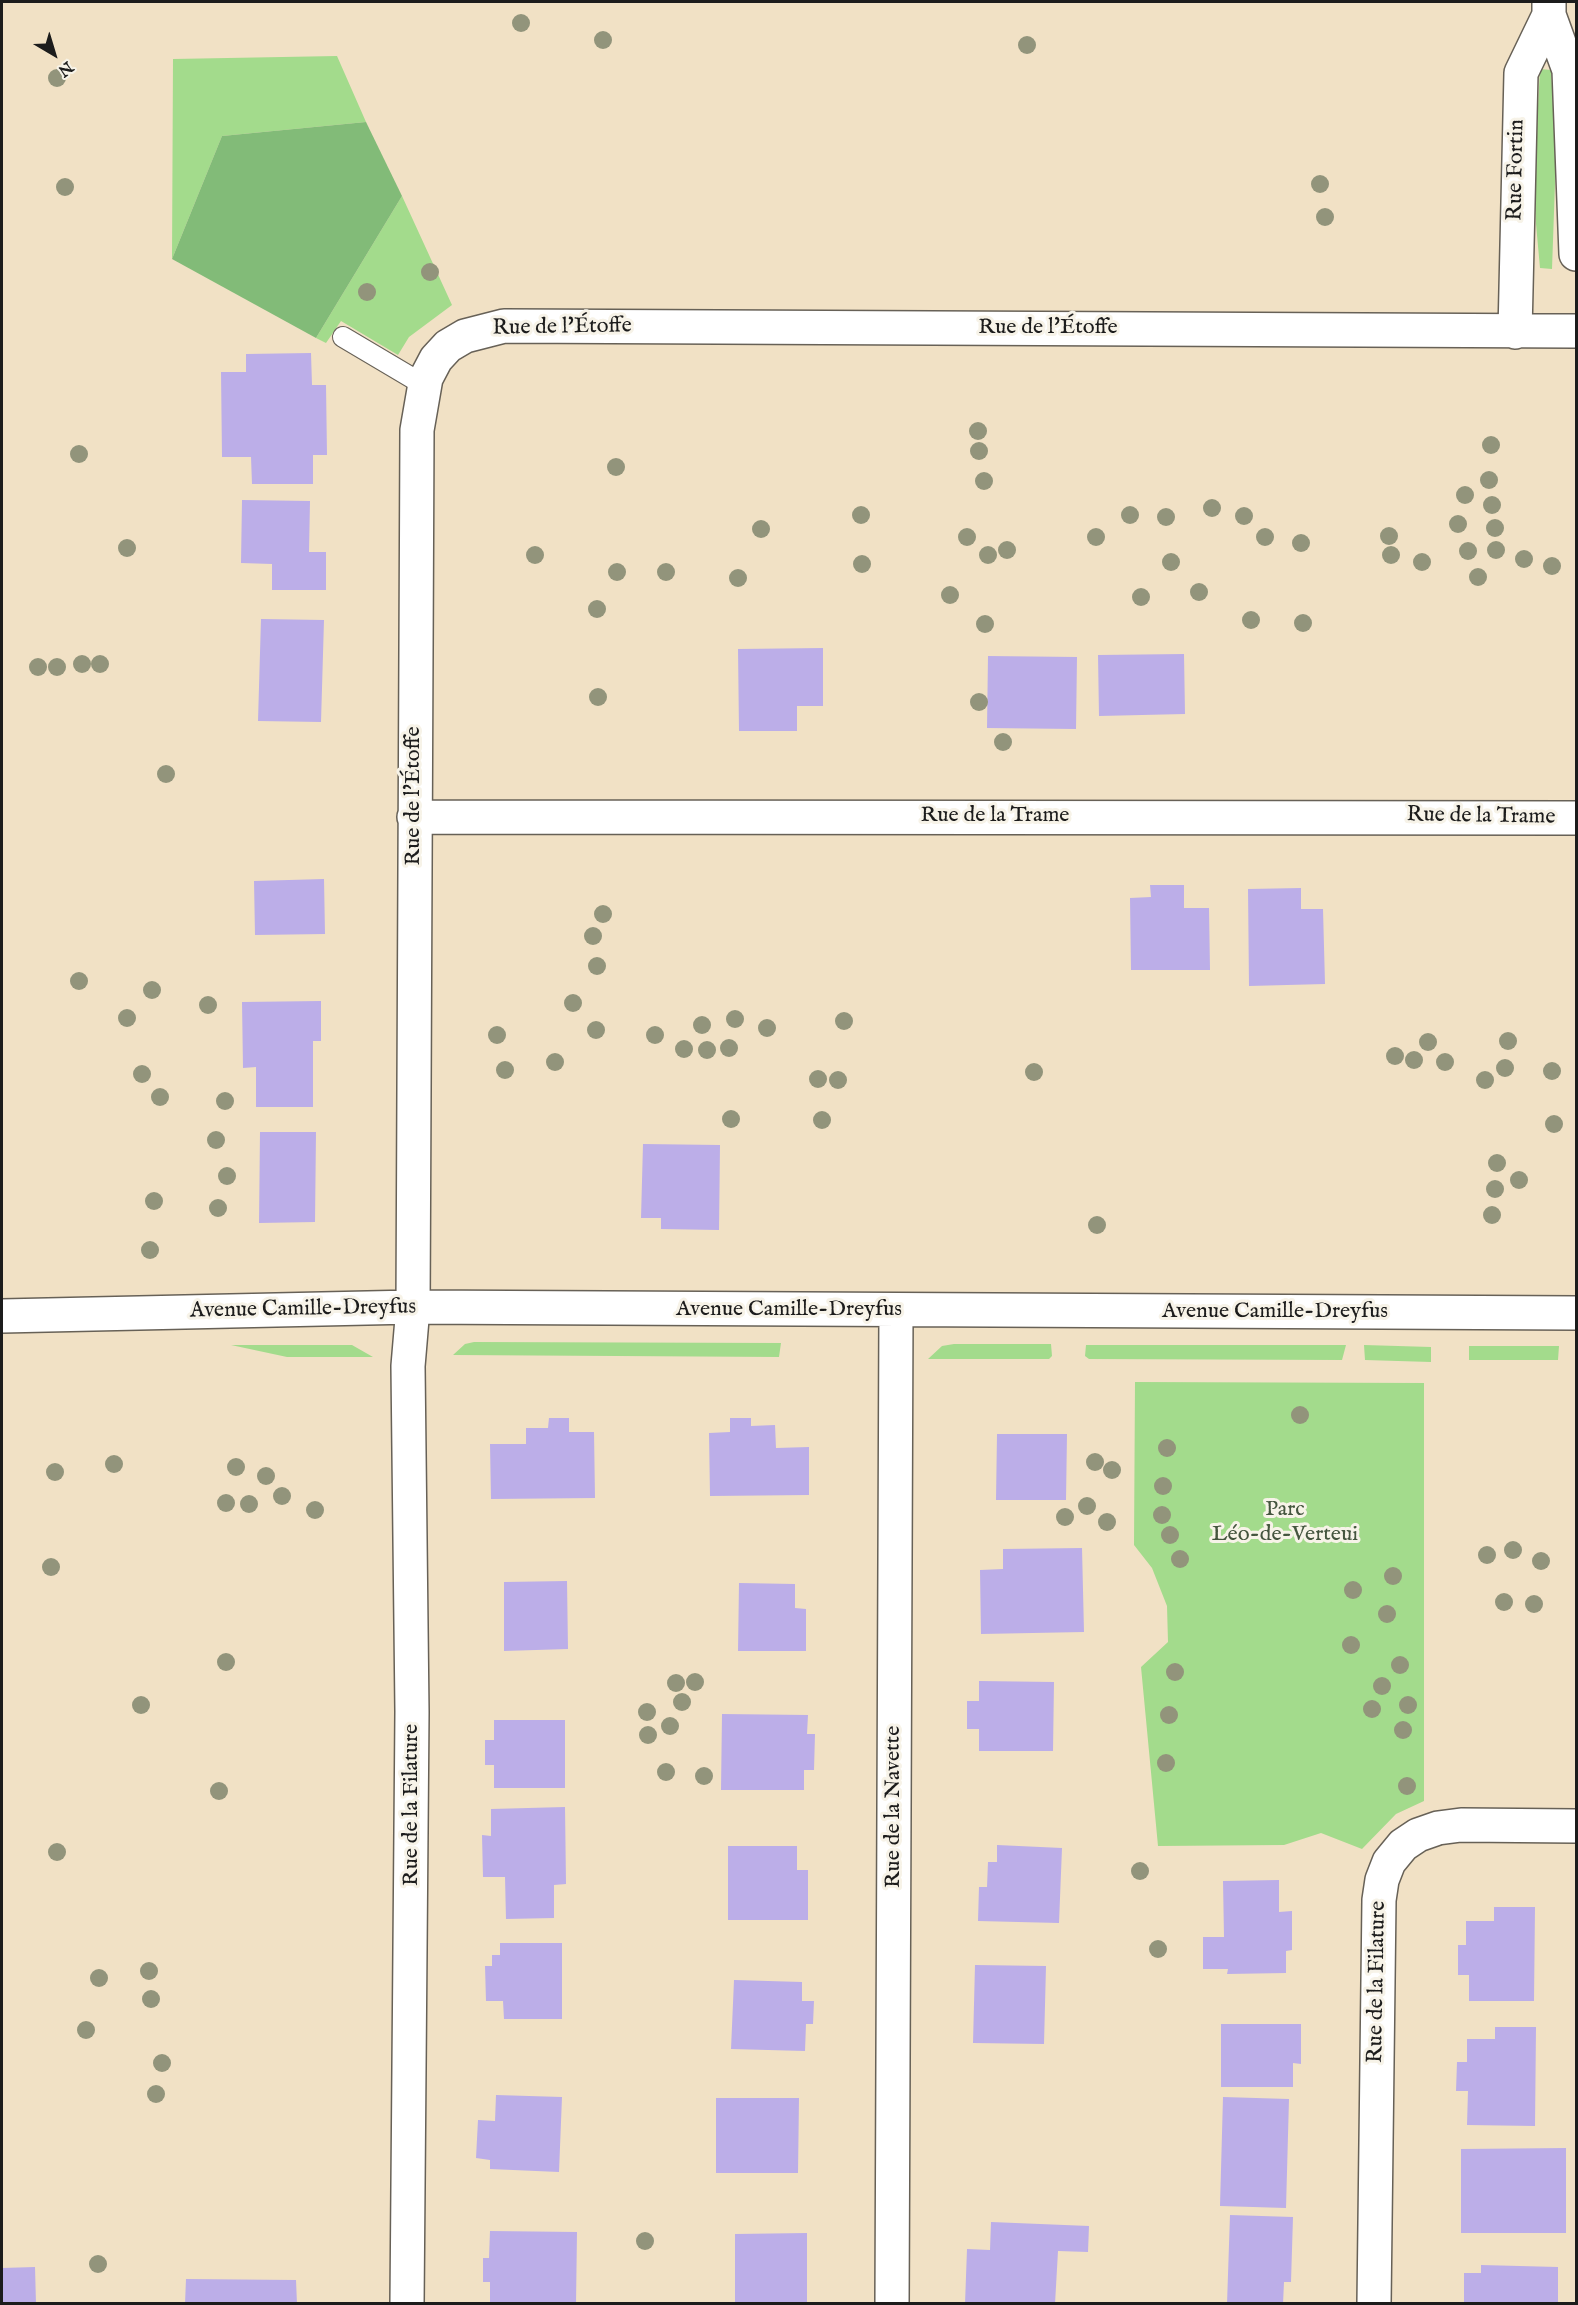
<!DOCTYPE html>
<meta charset="utf-8">
<style>
body{margin:0}
#map{position:relative;width:1578px;height:2305px;overflow:hidden;background:#f1e1c5;font-family:"IM FELL English",serif}
canvas{display:block}
.frame{position:absolute;inset:0;border:3px solid #1c1c1c;pointer-events:none}
.north{position:absolute;left:24px;top:24px;width:60px;height:60px;-webkit-text-stroke:4px #f7f3e8;paint-order:stroke;rotate:142deg;font-size:16px;font-weight:700;line-height:24px;text-align:center;color:#1c1c1c}
.north::after{content:'';display:block;margin:auto;width:21px;height:27px;background:#1c1c1c;clip-path:polygon(50% 0,100% 100%,50% 72%,0 100%)}
</style>
<div id="map">
<canvas width="1578" height="2305"></canvas>
<div class="frame"></div>
<div class="north">N</div>
</div>
<script>
const c = document.querySelector('canvas').getContext('2d');
c.lineJoin = 'round';
function paint(path, color) {
  c.fillStyle = color;
  c.fill(path, 'evenodd');
}
function shape(rows) {
  const path = new Path2D();
  for (const r of rows) {
    path.moveTo(r[0], r[1]);
    for (let i = 2; i < r.length; i += 2) path.lineTo(r[i], r[i + 1]);
  }
  return path;
}
function strokePath(path, color, width, dash) {
  c.strokeStyle = color;
  c.lineWidth = width;
  c.lineCap = dash ? 'butt' : 'round';
  c.setLineDash(dash || []);
  c.stroke(path);
}
function label(font, color, halo, rows, align = 'center') {
  c.font = font + ' "IM FELL English",serif';
  c.lineWidth = 6;
  c.setLineDash([]);
  c.textBaseline = 'middle';
  c.strokeStyle = halo;
  c.fillStyle = color;
  for (const [text, x, y, turn = 0] of rows) {
    c.save();
    c.translate(x, y);
    c.rotate((+turn || 0) * Math.PI / 180);
    c.textAlign = isNaN(turn) ? turn : align;
    if (halo) c.strokeText(text, 0, 0);
    c.fillText(text, 0, 0);
    c.restore();
  }
}
paint(shape([
 [337,56,366,122,222,136,172,259,173,59],
 [1540,69,1551,70,1556,155,1552,269,1540,268,1536,224,1534,179],
 [402,196,452,305,409,337,398,355,341,321,326,343,316,338],
 [474,1342,781,1343,779,1357,453,1355,465,1344],
 [954,1344,1051,1344,1052,1356,1049,1359,928,1359,942,1346],
 [231,1345,352,1345,373,1357,287,1357],
 [1086,1345,1346,1345,1342,1360,1089,1359,1085,1356],
 [1364,1345,1431,1347,1431,1362,1365,1360],
 [1469,1346,1559,1346,1558,1360,1469,1360],
 [1135,1382,1424,1383,1424,1801,1396,1814,1362,1849,1321,1833,1284,1845,1158,1846,1141,1667,1168,1642,1167,1606,1152,1568,1134,1545]
]), '#a3db8c');
paint(shape([
 [366,122,402,196,316,338,172,259,222,136]
]), '#82bb78');
paint(shape([
 [311,353,312,385,326,385,327,455,313,455,313,484,252,484,251,457,222,457,221,372,246,372,246,354],
 [242,500,310,501,309,552,326,552,326,590,272,590,272,564,241,563],
 [261,619,324,620,321,722,258,721],
 [823,648,823,706,797,706,797,731,739,731,738,649],
 [1184,654,1185,714,1099,716,1098,655],
 [988,656,1077,657,1076,729,987,728],
 [324,879,325,934,255,935,254,881],
 [1150,885,1184,885,1184,908,1209,908,1210,970,1131,970,1130,898,1151,897],
 [1301,888,1301,909,1323,909,1325,984,1249,986,1248,889],
 [321,1001,321,1041,313,1041,313,1107,256,1107,256,1067,243,1068,242,1002],
 [260,1132,316,1132,315,1222,259,1223],
 [643,1144,720,1145,719,1230,661,1229,661,1218,641,1218],
 [549,1418,569,1418,569,1432,594,1432,595,1498,491,1499,490,1444,526,1444,526,1428,548,1428],
 [730,1418,751,1418,751,1426,775,1425,776,1448,809,1447,809,1495,710,1496,709,1433,730,1432],
 [997,1434,1067,1434,1066,1500,996,1500],
 [1082,1548,1084,1632,981,1634,980,1570,1003,1569,1003,1549],
 [567,1581,568,1649,504,1651,504,1582],
 [739,1583,795,1584,795,1608,806,1609,806,1651,738,1651],
 [979,1681,1054,1682,1053,1751,979,1751,979,1729,967,1729,967,1701,979,1701],
 [722,1714,808,1715,807,1734,815,1734,814,1770,804,1770,804,1790,721,1790],
 [494,1720,565,1720,565,1788,494,1788,494,1765,485,1765,485,1740,494,1740],
 [565,1807,566,1884,554,1885,554,1918,506,1919,505,1877,483,1877,482,1835,491,1836,491,1809],
 [997,1845,1062,1848,1059,1923,978,1921,979,1887,987,1887,988,1862,997,1862],
 [728,1846,797,1846,797,1870,808,1870,808,1920,728,1920],
 [1279,1880,1279,1912,1292,1911,1292,1950,1286,1951,1286,1973,1227,1974,1228,1969,1203,1969,1203,1937,1224,1937,1223,1881],
 [1494,1907,1535,1907,1534,2001,1469,2001,1469,1975,1458,1975,1458,1945,1466,1945,1466,1921,1494,1921],
 [500,1943,562,1943,562,2019,504,2019,503,2001,486,2001,485,1966,492,1966,492,1955,500,1955],
 [975,1965,1046,1966,1044,2044,973,2043],
 [734,1980,802,1982,802,2001,814,2001,813,2024,806,2024,805,2051,731,2049],
 [1221,2024,1301,2024,1301,2064,1293,2063,1293,2087,1221,2087],
 [1495,2027,1536,2027,1535,2126,1467,2125,1468,2091,1456,2091,1457,2062,1467,2062,1467,2039,1495,2039],
 [496,2095,562,2097,559,2172,490,2169,490,2160,476,2158,478,2120,495,2121],
 [1223,2097,1289,2099,1286,2208,1220,2206],
 [716,2098,799,2098,798,2173,716,2173],
 [1566,2148,1566,2233,1461,2233,1461,2149],
 [1230,2215,1293,2217,1291,2282,1284,2282,1283,2304,1227,2304],
 [991,2222,1089,2226,1088,2252,1058,2251,1055,2304,965,2304,967,2249,990,2250],
 [490,2231,577,2232,576,2304,490,2304,490,2282,483,2282,483,2258,489,2258],
 [807,2233,807,2302,735,2303,735,2234],
 [1481,2265,1558,2267,1558,2303,1464,2304,1464,2273,1481,2273],
 [35,2267,36,2304,2,2304,2,2268],
 [186,2279,296,2280,297,2304,185,2304]
]), '#bcaee8');
const service = shape([
 [343,337,424,385]
]);
const minor = shape([
 [1549,2,1549,15,1569,70,1576,254],
 [1515,332,1521,73,1549,15],
 [414,817,1576,818],
 [2,1316,413,1307,1576,1313],
 [407,2304,412,1712,408,1366,413,1307,417,430,426,378,436,359,448,346,465,336,504,326,1576,331],
 [892,2304,896,1311],
 [1374,2304,1379,1900,1382,1880,1389,1862,1403,1845,1418,1835,1438,1828,1461,1825,1576,1826]
]);
strokePath(service, '#676157', 22);
strokePath(minor, '#676157', 36);
strokePath(service, '#fff', 20);
strokePath(minor, '#fff', 33);
c.fillStyle = '#92947b';
for (const [x, y] of [
 [521,23],
 [603,40],
 [1027,45],
 [57,78],
 [1320,184],
 [65,187],
 [1325,217],
 [430,272],
 [367,292],
 [978,431],
 [1491,445],
 [979,451],
 [79,454],
 [616,467],
 [1489,480],
 [984,481],
 [1465,495],
 [1492,505],
 [1212,508],
 [861,515],
 [1130,515],
 [1244,516],
 [1166,517],
 [1458,524],
 [1495,528],
 [761,529],
 [1389,536],
 [967,537],
 [1096,537],
 [1265,537],
 [1301,543],
 [127,548],
 [1007,550],
 [1496,550],
 [1468,551],
 [535,555],
 [988,555],
 [1391,555],
 [1524,559],
 [1171,562],
 [1422,562],
 [862,564],
 [1552,566],
 [617,572],
 [666,572],
 [1478,577],
 [738,578],
 [1199,592],
 [950,595],
 [1141,597],
 [597,609],
 [1251,620],
 [1303,623],
 [985,624],
 [82,664],
 [100,664],
 [38,667],
 [57,667],
 [598,697],
 [979,702],
 [1003,742],
 [166,774],
 [603,914],
 [593,936],
 [597,966],
 [79,981],
 [152,990],
 [573,1003],
 [208,1005],
 [127,1018],
 [735,1019],
 [844,1021],
 [702,1025],
 [767,1028],
 [596,1030],
 [497,1035],
 [655,1035],
 [1508,1041],
 [1428,1042],
 [729,1048],
 [684,1049],
 [707,1050],
 [1395,1056],
 [1414,1060],
 [555,1062],
 [1445,1062],
 [1505,1068],
 [505,1070],
 [1552,1071],
 [1034,1072],
 [142,1074],
 [818,1079],
 [838,1080],
 [1485,1080],
 [160,1097],
 [225,1101],
 [731,1119],
 [822,1120],
 [1554,1124],
 [216,1140],
 [1497,1163],
 [227,1176],
 [1519,1180],
 [1495,1189],
 [154,1201],
 [218,1208],
 [1492,1215],
 [1097,1225],
 [150,1250],
 [1300,1415],
 [1167,1448],
 [1095,1462],
 [114,1464],
 [236,1467],
 [1112,1470],
 [55,1472],
 [266,1476],
 [1163,1486],
 [282,1496],
 [226,1503],
 [249,1504],
 [1087,1506],
 [315,1510],
 [1162,1515],
 [1065,1517],
 [1107,1522],
 [1170,1535],
 [1513,1550],
 [1487,1555],
 [1180,1559],
 [1541,1561],
 [51,1567],
 [1393,1576],
 [1353,1590],
 [1504,1602],
 [1534,1604],
 [1387,1614],
 [1351,1645],
 [226,1662],
 [1400,1665],
 [1175,1672],
 [695,1682],
 [676,1683],
 [1382,1686],
 [682,1702],
 [141,1705],
 [1408,1705],
 [1372,1709],
 [647,1712],
 [1169,1715],
 [670,1726],
 [1403,1730],
 [648,1735],
 [1166,1763],
 [666,1772],
 [704,1776],
 [1407,1786],
 [219,1791],
 [57,1852],
 [1140,1871],
 [1158,1949],
 [149,1971],
 [99,1978],
 [151,1999],
 [86,2030],
 [162,2063],
 [156,2094],
 [645,2241],
 [98,2264]
]) {
  c.beginPath();
  c.arc(x, y, 9, 0, 2 * Math.PI);
  c.fill();
}
label('22px', '#1c1c1c', '#f7f3e8', [
 ["Rue Fortin",1517,170,-89],
 ["Rue de l'Étoffe",562,328,-1],
 ["Rue de l'Étoffe",1048,328],
 ["Rue de l'Étoffe",414,796,-90],
 ["Rue de la Trame",995,816],
 ["Rue de la Trame",1481,817,1],
 ["Avenue Camille-Dreyfus",303,1310,-1],
 ["Avenue Camille-Dreyfus",789,1310],
 ["Avenue Camille-Dreyfus",1275,1312],
 ["Rue de la Filature",412,1805,-90],
 ["Rue de la Navette",894,1807,-90],
 ["Rue de la Filature",1378,1982,-89]
]);
label('22px', '#44553e', '#f7f3e8', [
 ["Parc",1285,1510],
 ["Léo-de-Verteui",1285,1535]
]);
</script>
